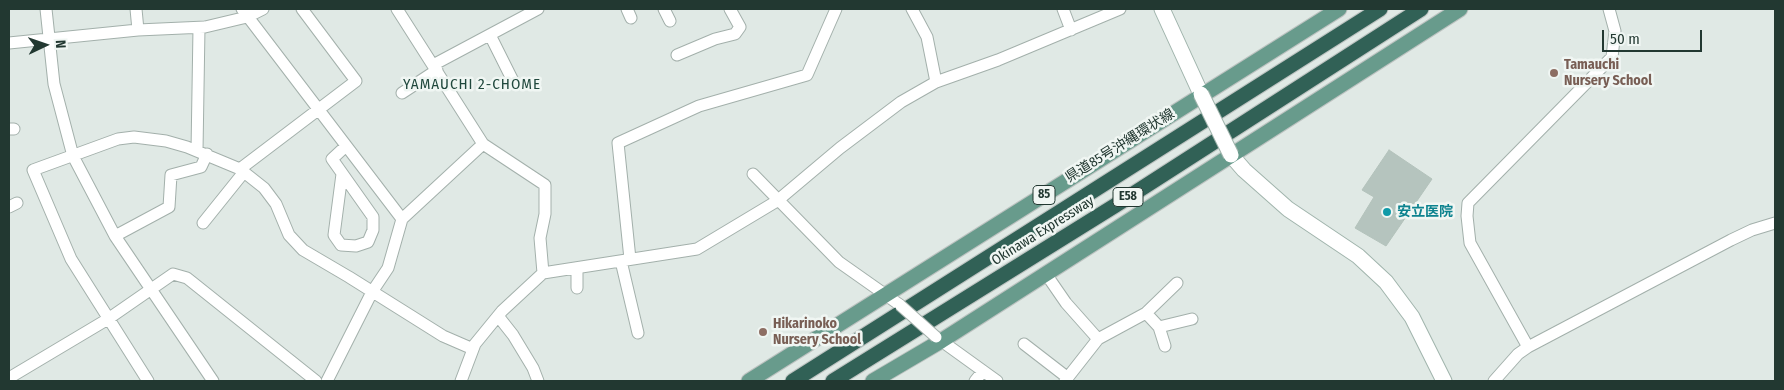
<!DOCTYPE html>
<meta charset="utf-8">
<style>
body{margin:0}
#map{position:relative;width:1784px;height:390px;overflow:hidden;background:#e0e9e5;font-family:"Fira Sans Condensed",sans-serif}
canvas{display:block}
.frame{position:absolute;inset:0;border:10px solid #223831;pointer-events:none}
.north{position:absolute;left:20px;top:20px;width:50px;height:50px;-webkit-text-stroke:4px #f0f6f3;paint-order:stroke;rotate:87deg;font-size:14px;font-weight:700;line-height:20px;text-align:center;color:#223831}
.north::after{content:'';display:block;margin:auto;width:18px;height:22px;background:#223831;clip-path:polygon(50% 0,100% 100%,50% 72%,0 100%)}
.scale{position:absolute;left:1602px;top:30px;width:100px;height:22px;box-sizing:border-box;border:2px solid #223831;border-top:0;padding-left:6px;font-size:15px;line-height:18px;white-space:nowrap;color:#223831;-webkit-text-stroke:4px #f0f6f3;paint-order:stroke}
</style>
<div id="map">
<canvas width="1784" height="390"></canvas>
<div class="frame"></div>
<div class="north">N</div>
<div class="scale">50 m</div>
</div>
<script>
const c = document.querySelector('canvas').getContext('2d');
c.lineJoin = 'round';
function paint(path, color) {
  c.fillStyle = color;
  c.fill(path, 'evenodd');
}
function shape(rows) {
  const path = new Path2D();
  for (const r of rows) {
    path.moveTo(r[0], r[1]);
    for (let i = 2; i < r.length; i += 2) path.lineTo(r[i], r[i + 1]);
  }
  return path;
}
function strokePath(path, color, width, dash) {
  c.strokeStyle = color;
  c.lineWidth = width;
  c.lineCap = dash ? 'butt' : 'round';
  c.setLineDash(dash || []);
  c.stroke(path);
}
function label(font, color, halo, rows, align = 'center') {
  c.font = font + ' "Fira Sans Condensed","Noto Sans JP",sans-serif';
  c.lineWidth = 5;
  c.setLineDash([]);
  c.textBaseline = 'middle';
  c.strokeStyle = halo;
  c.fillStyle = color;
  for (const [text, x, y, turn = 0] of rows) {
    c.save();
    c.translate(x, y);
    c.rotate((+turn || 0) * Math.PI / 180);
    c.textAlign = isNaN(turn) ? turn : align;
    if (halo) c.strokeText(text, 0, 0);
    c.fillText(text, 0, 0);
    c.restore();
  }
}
const building = shape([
 [1389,150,1432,179,1386,246,1355,228,1374,197,1362,190,1389,150]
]);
paint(building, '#b5c4be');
strokePath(building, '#b3c2bb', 1);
const street = shape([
 [46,9,54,84,73,156,115,236,213,381],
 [136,9,138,30],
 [242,9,402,219,483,144],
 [397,9,483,144,545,185,545,214,540,238,543,273],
 [627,9,631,18],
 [664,9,670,21],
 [912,9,927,37,936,82],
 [1063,9,1071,30],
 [490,35,514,83],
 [9,43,138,30,205,27,247,17,263,9],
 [677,55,715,39,735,34,740,27,730,9],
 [433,65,538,9],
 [402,93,437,70],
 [9,129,14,129],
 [197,151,199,28],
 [240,169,356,81,302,9],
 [342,174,334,235,341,245,356,246,368,242,373,230,373,217,332,159,346,146],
 [753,174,839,262,900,305],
 [9,207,17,203],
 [203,223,244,172],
 [115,236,169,207,171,175,201,167,207,154],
 [630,259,618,143,699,106,807,75,836,9],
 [621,261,638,333],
 [577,268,577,288],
 [1046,274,1066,303,1098,339],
 [1146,313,1159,327,1192,319],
 [498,316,513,335,533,368,538,381],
 [1159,327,1165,346],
 [936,337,997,381],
 [1024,344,1068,378],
 [1528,347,1470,243,1467,216,1468,203,1612,57,1615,31,1609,9],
 [9,378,108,319,173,274,187,278,316,381],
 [148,381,71,259,33,170,118,139,134,137,166,141,187,147,240,169,264,188,276,204,289,235,303,250,349,277,443,336,473,349],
 [327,381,372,292,388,268,402,219],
 [461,381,475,344,502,311,543,273,697,249,777,201,840,148,901,102,936,82,998,60,1120,9],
 [975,381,983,371],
 [1065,381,1098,339,1146,313,1177,283],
 [1494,381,1518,354,1528,347,1731,240,1752,230,1775,223]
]);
const secondary = shape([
 [1162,9,1201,94],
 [1231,155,1244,170,1288,209,1358,256,1386,282,1412,317,1444,381]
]);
const primary = shape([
 [749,381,1339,9],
 [873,381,941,341,1460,9]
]);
const highway = shape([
 [793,381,1380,9],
 [833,381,1116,205,1421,9]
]);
strokePath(street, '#a3b0ab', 13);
strokePath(secondary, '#a0b4ac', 17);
strokePath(primary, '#bdc3c1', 17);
strokePath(highway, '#bdc3c1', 17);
strokePath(street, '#fff', 11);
strokePath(secondary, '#fff', 15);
strokePath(primary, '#689b8c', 15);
strokePath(highway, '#316156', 15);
const streetBridge = shape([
 [900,305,936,337]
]);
const secondaryBridge = shape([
 [1201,94,1231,155]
]);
strokePath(streetBridge, '#a3b0ab', 13, []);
strokePath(secondaryBridge, '#a0b4ac', 17, []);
strokePath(streetBridge, '#fff', 11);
strokePath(secondaryBridge, '#fff', 15);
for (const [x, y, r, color] of [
 [1554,73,5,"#8d6e63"],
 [1387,212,5,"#0f9aa8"],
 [763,332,5,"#8d6e63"]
]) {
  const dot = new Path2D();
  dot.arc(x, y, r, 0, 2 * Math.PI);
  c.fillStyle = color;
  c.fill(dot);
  strokePath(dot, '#f0f6f3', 2);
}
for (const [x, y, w] of [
 [1044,195,22],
 [1128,197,30]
]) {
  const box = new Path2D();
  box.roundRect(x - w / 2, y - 9.5, w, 19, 4);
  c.fillStyle = '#f0f6f3';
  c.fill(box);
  strokePath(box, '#223831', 1);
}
label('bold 12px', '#223831', null, [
 ["85",1044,195],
 ["E58",1128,197]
]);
label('bold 14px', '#785e54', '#f0f6f3', [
 ["Tamauchi",1564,65],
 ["Nursery School",1564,81],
 ["Hikarinoko",773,324],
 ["Nursery School",773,340]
], 'left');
label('14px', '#223831', '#f0f6f3', [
 ["県道85号沖縄環状線",1120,146,-32],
 ["Okinawa Expressway",1043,231,-32]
]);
label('bold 14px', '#0d838f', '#f0f6f3', [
 ["安立医院",1397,212]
], 'left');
c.letterSpacing = '1px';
label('15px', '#20483d', '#f0f6f3', [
 ["YAMAUCHI 2-CHOME",472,85]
]);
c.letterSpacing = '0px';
</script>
